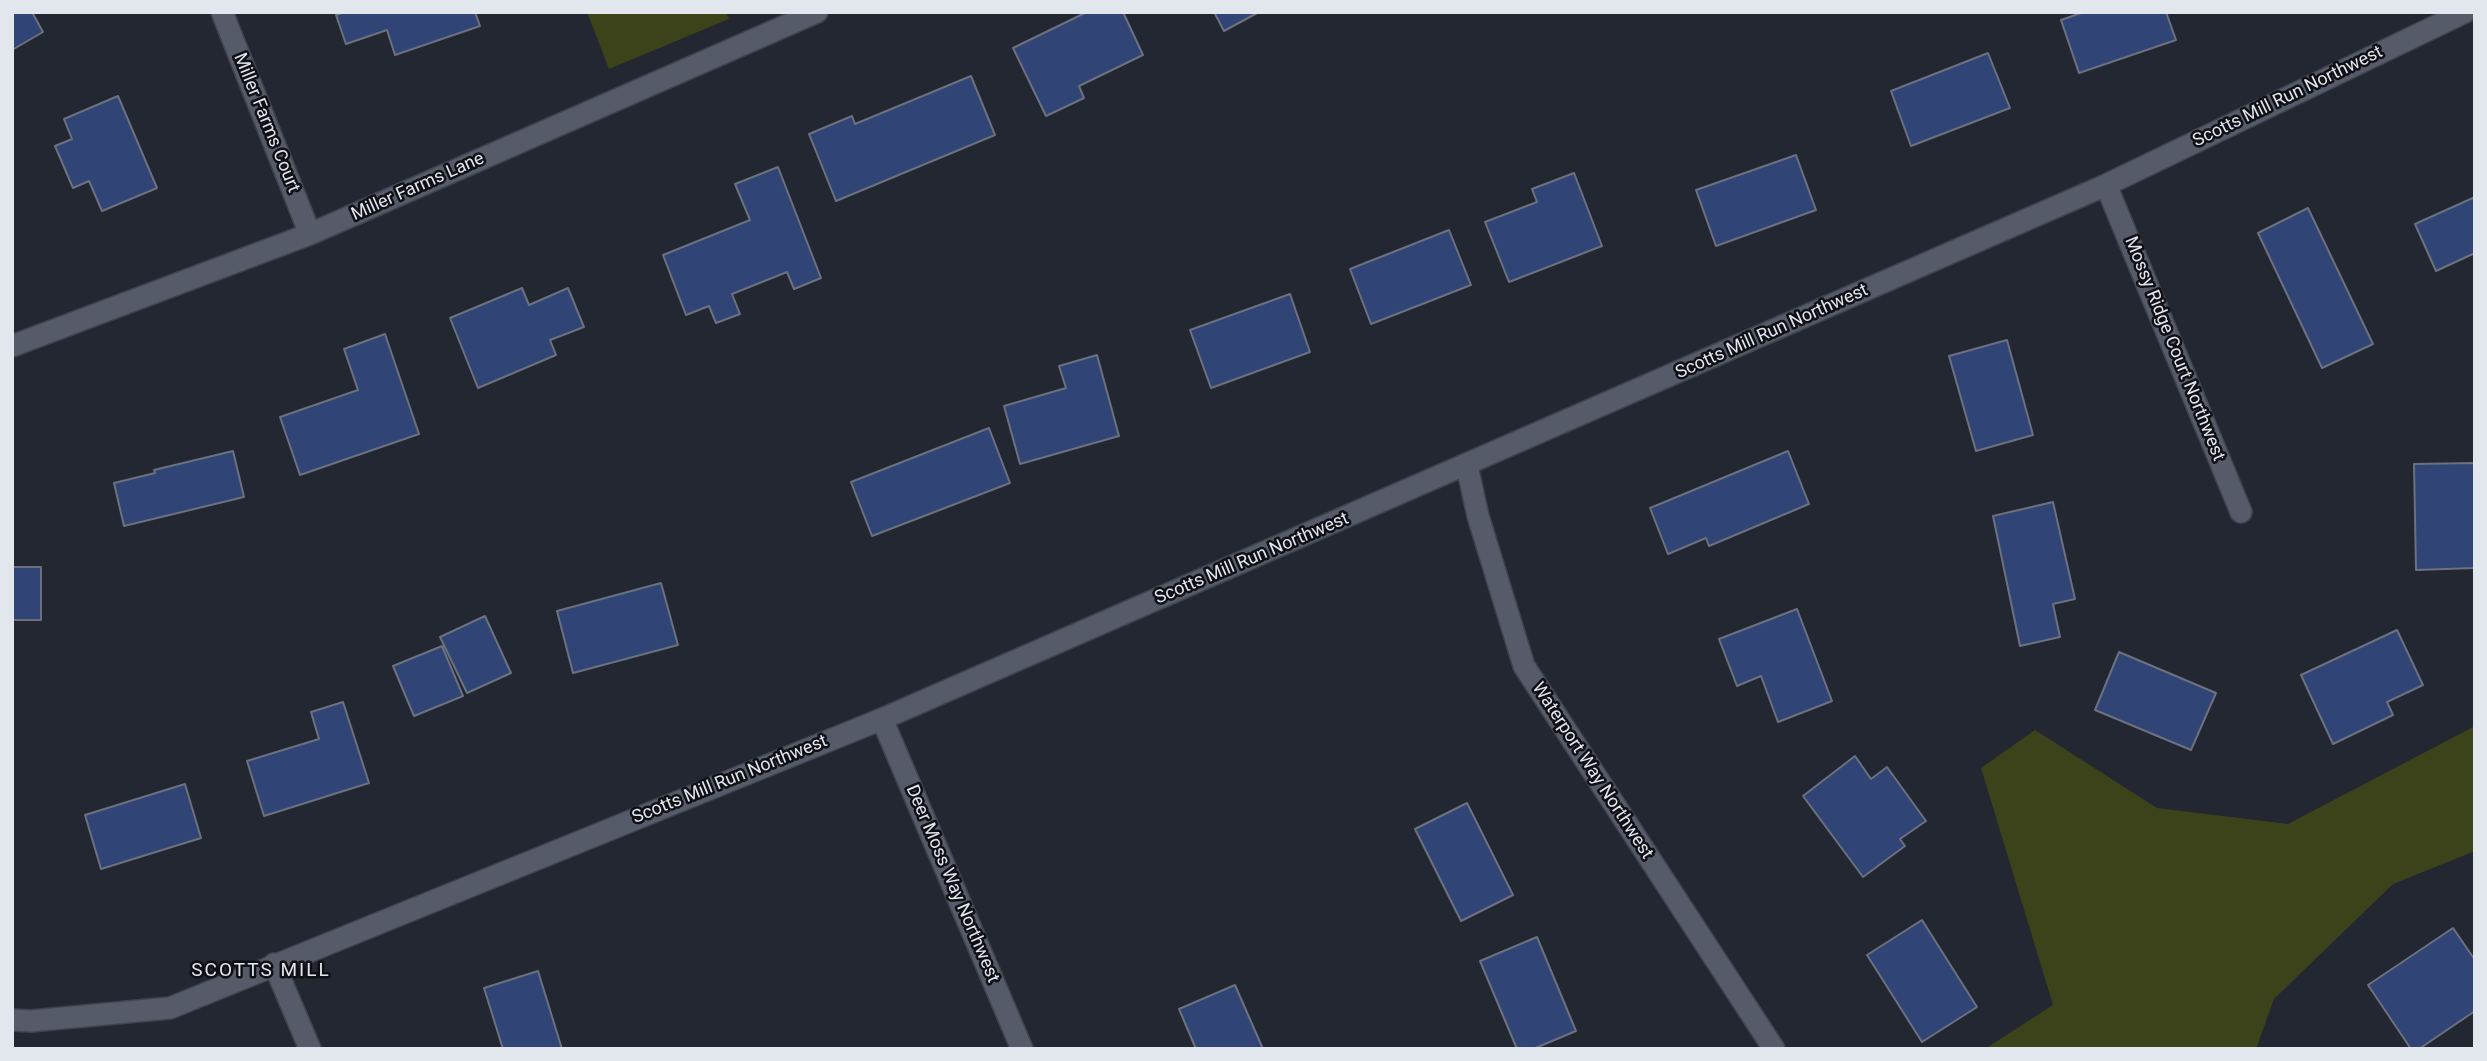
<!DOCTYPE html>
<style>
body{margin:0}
#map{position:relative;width:2487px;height:1061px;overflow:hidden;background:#222732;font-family:Roboto,sans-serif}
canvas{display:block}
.frame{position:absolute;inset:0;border:14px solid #e2e6ed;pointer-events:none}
</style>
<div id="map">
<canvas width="2487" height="1061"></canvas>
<div class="frame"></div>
</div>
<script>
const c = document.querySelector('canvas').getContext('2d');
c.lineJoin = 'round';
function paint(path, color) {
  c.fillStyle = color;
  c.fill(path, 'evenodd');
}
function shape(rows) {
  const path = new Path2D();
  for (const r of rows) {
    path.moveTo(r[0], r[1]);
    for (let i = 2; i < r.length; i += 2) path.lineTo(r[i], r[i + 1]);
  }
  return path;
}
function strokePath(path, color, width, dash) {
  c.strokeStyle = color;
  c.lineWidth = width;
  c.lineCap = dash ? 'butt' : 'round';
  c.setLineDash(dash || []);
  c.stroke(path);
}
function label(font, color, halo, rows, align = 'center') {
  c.font = font + ' Roboto,sans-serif';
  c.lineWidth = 5;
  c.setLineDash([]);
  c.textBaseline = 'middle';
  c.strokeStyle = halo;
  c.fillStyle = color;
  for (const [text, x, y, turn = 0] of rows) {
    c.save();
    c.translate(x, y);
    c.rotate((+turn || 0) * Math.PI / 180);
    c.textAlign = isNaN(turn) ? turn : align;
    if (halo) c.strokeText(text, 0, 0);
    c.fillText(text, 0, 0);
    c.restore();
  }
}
paint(shape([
 [587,12,726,12,729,19,609,69],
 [2475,726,2475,851,2393,884,2274,999,2256,1049,1985,1049,2053,1005,1981,768,2035,730,2157,808,2288,824]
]), '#3c431b');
const building = shape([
 [12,12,32,12,43,32,12,50,12,12],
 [345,12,475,12,480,26,395,55,387,30,346,44,336,15,345,12],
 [1087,12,1123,12,1143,55,1079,86,1084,98,1046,116,1013,48,1087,12],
 [1214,12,1259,12,1224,31,1214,12],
 [2084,12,2166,12,2176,40,2079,73,2061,20,2084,12],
 [1988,53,2010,108,1911,146,1891,91,1988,53],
 [971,76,995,135,836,201,809,134,852,116,855,124,971,76],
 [118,96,157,188,102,211,89,181,73,188,55,146,72,139,64,119,118,96],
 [1796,155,1816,210,1716,246,1696,190,1796,155],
 [778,167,821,278,794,289,787,272,732,294,740,314,716,323,709,306,686,315,663,255,750,220,735,184,778,167],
 [1574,173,1602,246,1509,282,1485,222,1537,202,1532,189,1574,173],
 [2475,197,2475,253,2436,271,2415,224,2475,197],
 [2308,208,2373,344,2322,368,2258,233,2308,208],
 [1449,230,1471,285,1371,324,1350,269,1449,230],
 [522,288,529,305,568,288,584,327,550,340,556,355,478,388,450,318,522,288],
 [1290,294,1310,352,1211,388,1190,330,1290,294],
 [385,334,419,434,300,475,280,417,358,390,344,349,385,334],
 [2007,340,2033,435,1976,451,1949,356,2007,340],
 [1097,355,1119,436,1020,464,1004,406,1066,388,1059,366,1097,355],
 [989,428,1010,483,872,536,851,482,989,428],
 [233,451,244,497,124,526,114,483,155,473,154,470,233,451],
 [1788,451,1809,504,1709,546,1706,538,1668,554,1650,508,1788,451],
 [2475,463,2475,568,2416,570,2414,464,2475,463],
 [2053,502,2075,599,2053,604,2060,637,2020,646,1993,516,2053,502],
 [12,567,41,567,41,620,12,620,12,567],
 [661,583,678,645,573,673,557,611,661,583],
 [1797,609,1832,701,1778,722,1761,676,1737,686,1719,639,1797,609],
 [485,616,511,673,467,693,440,637,485,616],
 [2397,630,2423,685,2387,702,2393,715,2333,744,2301,675,2397,630],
 [442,646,463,696,414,716,393,666,442,646],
 [2119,652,2216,693,2191,750,2095,710,2119,652],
 [343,702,369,783,264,816,247,761,319,739,311,712,343,702],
 [1855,756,1871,779,1887,767,1926,821,1900,839,1905,846,1863,877,1803,796,1855,756],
 [185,784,201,838,101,869,85,815,185,784],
 [1467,803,1513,895,1461,921,1415,829,1467,803],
 [1922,920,1977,1007,1922,1042,1867,955,1922,920],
 [2453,928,2475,960,2475,1011,2419,1049,2411,1049,2368,985,2453,928],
 [1537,937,1576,1031,1533,1049,1517,1049,1480,961,1537,937],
 [538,971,562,1049,503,1049,484,988,538,971],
 [1235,985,1263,1049,1196,1049,1179,1009,1235,985]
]);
paint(building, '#304476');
strokePath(building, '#6b717e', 2);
const street = shape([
 [222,12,310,234],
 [2106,185,2241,512],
 [12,346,310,234,817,12],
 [1467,466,1478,516,1524,666,1774,1049],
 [882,719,1022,1049],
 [274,964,310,1049],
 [12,1020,31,1021,170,1008,882,719,2106,185,2465,12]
]);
strokePath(street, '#3f434d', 24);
strokePath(street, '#555b68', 21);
label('18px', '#e2e6ed', '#0e1015', [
 ["Scotts Mill Run Northwest",2288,97,-26],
 ["Miller Farms Court",266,123,68],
 ["Miller Farms Lane",418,187,-24],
 ["Scotts Mill Run Northwest",1772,332,-24],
 ["Mossy Ridge Court Northwest",2174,349,68],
 ["Scotts Mill Run Northwest",1252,559,-23],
 ["Waterport Way Northwest",1592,771,57],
 ["Scotts Mill Run Northwest",730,780,-22],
 ["Deer Moss Way Northwest",952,884,67]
]);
c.letterSpacing = '2px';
label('19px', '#e2e6ed', '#0e1015', [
 ["SCOTTS MILL",261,971]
]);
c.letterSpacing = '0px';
</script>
